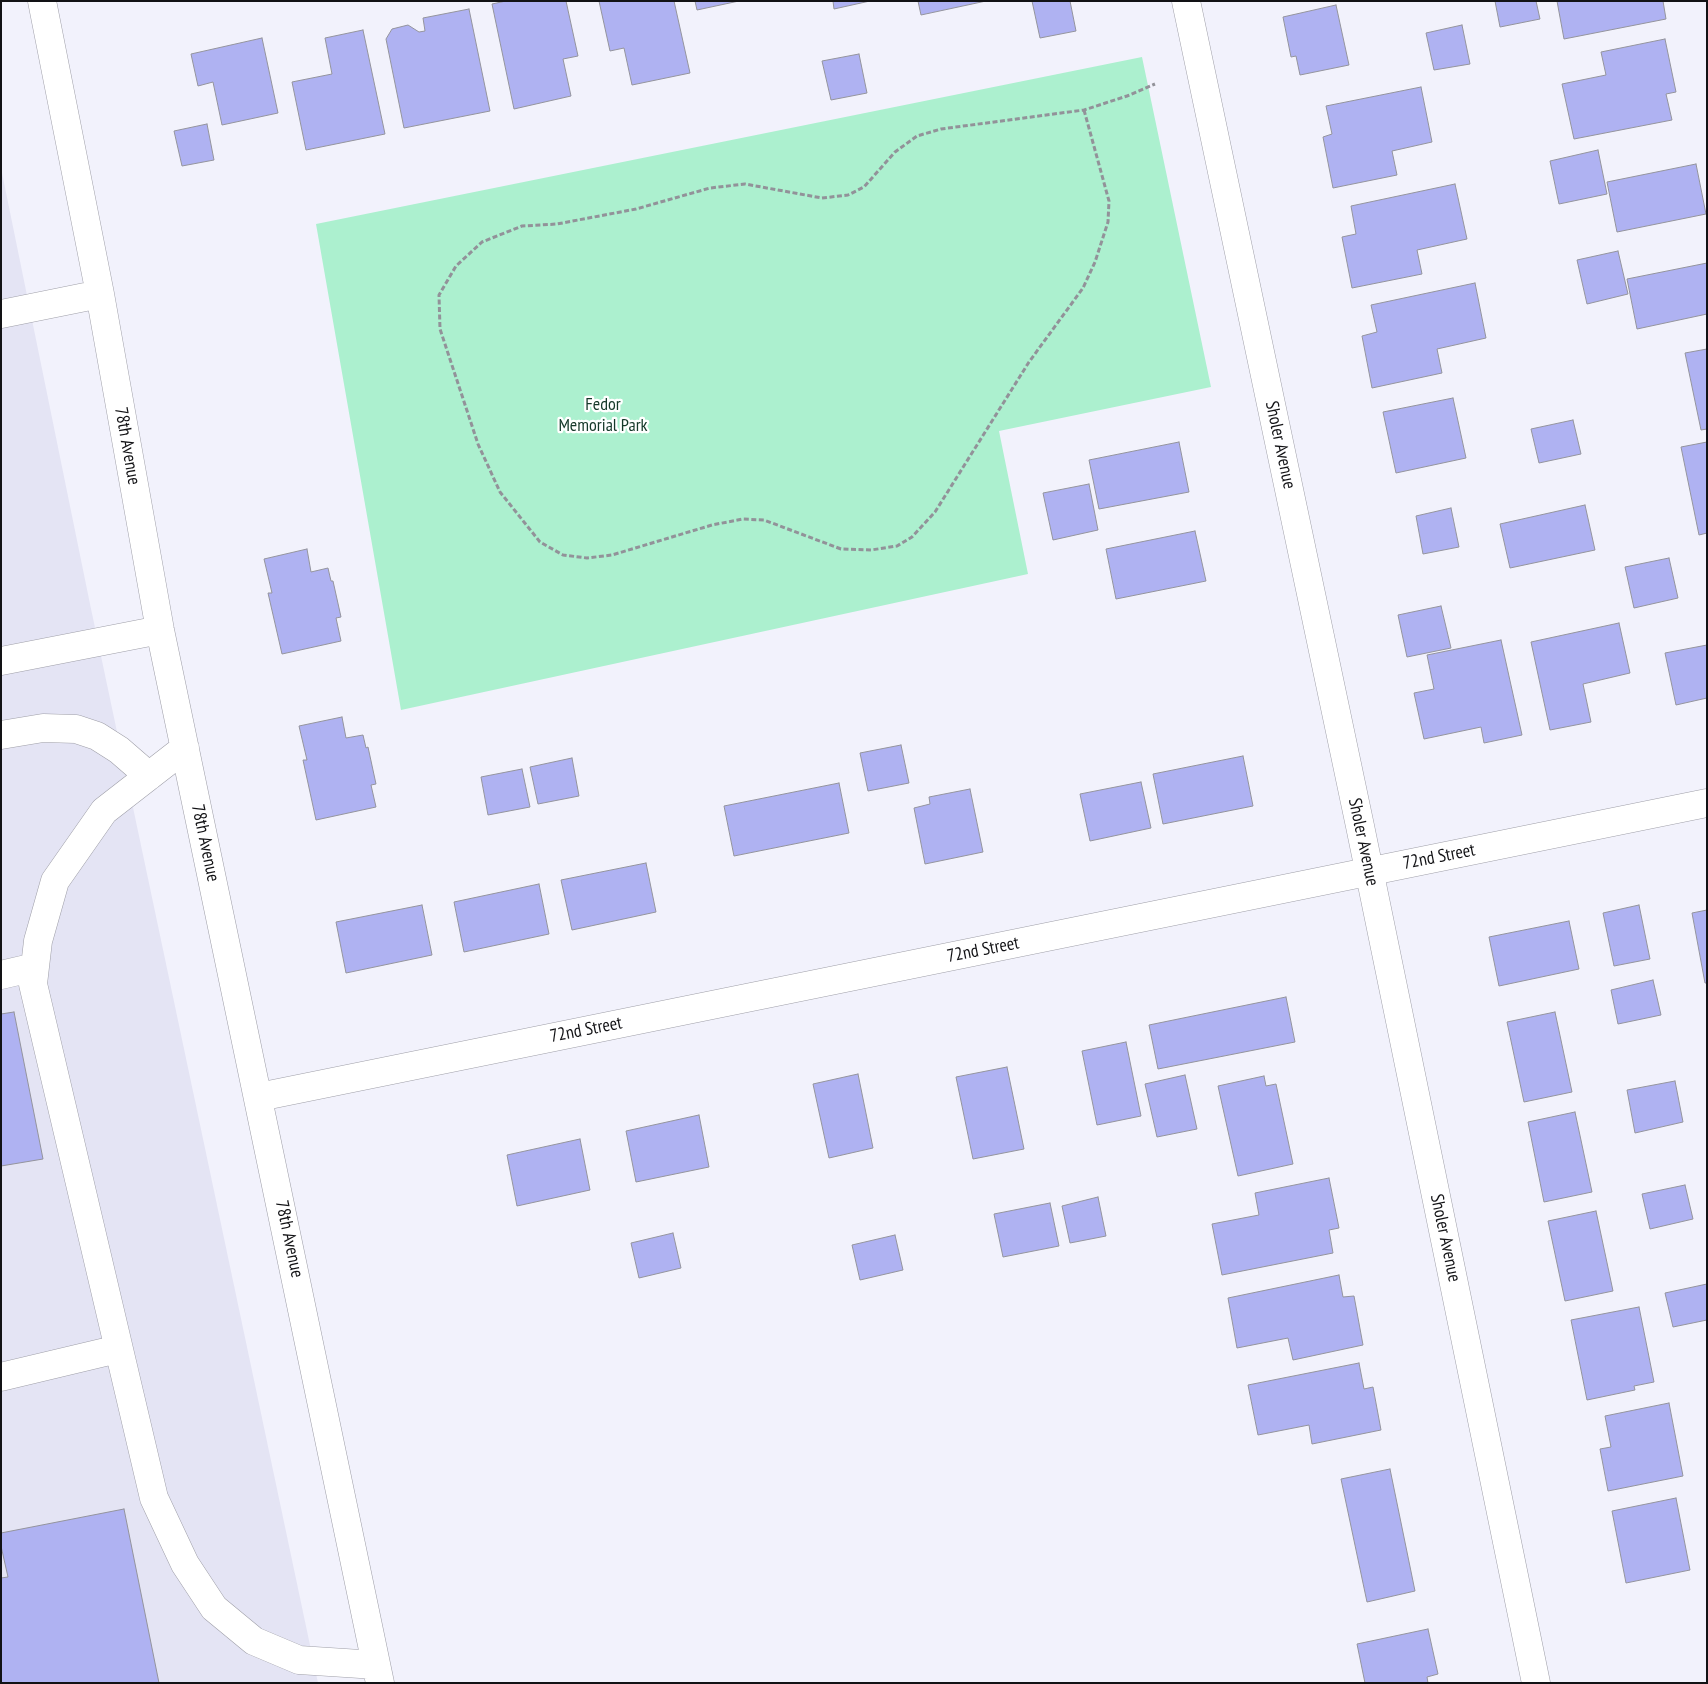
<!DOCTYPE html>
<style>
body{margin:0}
#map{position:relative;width:1708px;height:1684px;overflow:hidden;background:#f2f2fc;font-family:"PT Sans Narrow",sans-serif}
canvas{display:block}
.frame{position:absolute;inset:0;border:2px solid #121215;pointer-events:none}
</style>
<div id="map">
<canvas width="1708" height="1684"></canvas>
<div class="frame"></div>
</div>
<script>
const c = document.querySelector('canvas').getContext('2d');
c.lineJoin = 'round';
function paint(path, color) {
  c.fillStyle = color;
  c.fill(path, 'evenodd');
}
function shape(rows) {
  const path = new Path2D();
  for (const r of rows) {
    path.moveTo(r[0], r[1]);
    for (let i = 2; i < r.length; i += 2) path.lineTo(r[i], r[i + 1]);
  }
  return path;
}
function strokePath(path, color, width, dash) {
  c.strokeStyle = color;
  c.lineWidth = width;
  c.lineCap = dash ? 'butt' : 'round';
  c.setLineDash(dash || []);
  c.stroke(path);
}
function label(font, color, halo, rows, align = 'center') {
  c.font = font + ' "PT Sans Narrow",sans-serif';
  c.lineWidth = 4.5;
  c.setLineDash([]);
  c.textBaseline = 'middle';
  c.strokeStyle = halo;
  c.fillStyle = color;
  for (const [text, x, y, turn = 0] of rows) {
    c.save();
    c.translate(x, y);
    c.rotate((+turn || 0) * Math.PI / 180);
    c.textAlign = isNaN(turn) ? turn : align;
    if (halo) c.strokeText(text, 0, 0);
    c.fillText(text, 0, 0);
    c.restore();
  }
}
paint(shape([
 [1,168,90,604,318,1683,1,1683]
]), '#e4e4f4');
paint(shape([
 [1142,57,1211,387,999,431,1028,574,401,710,316,224]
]), '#acf0cf');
const building = shape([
 [506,1,566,1,578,56,563,59,571,96,514,109,492,4,506,1],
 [599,1,674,1,690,73,632,85,624,48,610,51,599,1],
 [695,1,739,1,697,10,695,1],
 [833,1,870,1,834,9,833,1],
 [918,1,986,1,921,15,918,1],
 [1032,1,1070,1,1076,31,1040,38,1032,1],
 [1495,1,1536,1,1540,19,1500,27,1495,1],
 [1557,1,1663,1,1666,19,1564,39,1557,1],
 [1336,5,1349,65,1300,75,1296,56,1291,57,1283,17,1336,5],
 [469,9,490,111,404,128,386,39,392,29,408,25,419,32,425,31,423,18,469,9],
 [1462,25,1470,64,1434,70,1426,33,1462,25],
 [363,30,385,134,306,150,292,82,332,74,325,38,363,30],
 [262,38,278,113,222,125,213,82,198,86,191,54,262,38],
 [1665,39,1676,92,1666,94,1672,120,1574,139,1562,84,1606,75,1601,52,1665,39],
 [859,54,867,93,831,100,822,61,859,54],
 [1421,87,1432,142,1392,151,1397,175,1333,188,1323,137,1332,134,1326,106,1421,87],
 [207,124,214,160,182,166,174,131,207,124],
 [1598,150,1607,194,1559,204,1550,161,1598,150],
 [1696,164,1706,214,1617,232,1607,182,1696,164],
 [1455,184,1467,239,1417,250,1422,274,1352,288,1342,237,1356,234,1351,206,1455,184],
 [1618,251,1628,294,1587,304,1577,260,1618,251],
 [1707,263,1707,314,1637,329,1627,279,1707,263],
 [1475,283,1486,338,1437,349,1442,373,1372,388,1362,336,1377,332,1371,305,1475,283],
 [1707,349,1707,429,1701,430,1685,353,1707,349],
 [1453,398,1466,458,1396,473,1383,412,1453,398],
 [1573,420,1581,454,1539,463,1531,429,1573,420],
 [1179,442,1189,492,1099,509,1089,460,1179,442],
 [1707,442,1707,533,1699,535,1681,447,1707,442],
 [1089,484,1098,530,1053,540,1043,493,1089,484],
 [1585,505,1595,550,1510,568,1500,524,1585,505],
 [1451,508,1459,547,1423,554,1416,516,1451,508],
 [1195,531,1206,581,1116,599,1106,549,1195,531],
 [307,549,311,572,328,568,331,581,333,581,341,617,336,618,341,641,282,654,268,593,272,593,264,559,307,549],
 [1669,558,1678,598,1634,608,1625,567,1669,558],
 [1441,606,1451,648,1407,657,1398,615,1441,606],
 [1619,623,1630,673,1583,684,1591,722,1550,730,1531,642,1619,623],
 [1501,640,1522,735,1484,743,1481,727,1424,739,1414,693,1434,689,1427,655,1501,640],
 [1707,645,1707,698,1676,705,1665,653,1707,645],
 [342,717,346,738,363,735,366,748,368,747,376,784,371,785,376,807,316,820,303,760,307,760,299,726,342,717],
 [901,745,909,783,868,791,860,753,901,745],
 [1243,756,1253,806,1163,824,1153,774,1243,756],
 [572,758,579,796,538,804,530,767,572,758],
 [522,769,530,807,488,815,481,777,522,769],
 [1141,782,1151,828,1090,841,1080,794,1141,782],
 [839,783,849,833,734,856,724,806,839,783],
 [970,789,983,852,925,864,914,808,930,804,929,797,970,789],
 [646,863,656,912,572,930,561,880,646,863],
 [539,884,549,934,464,952,454,902,539,884],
 [422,905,432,955,346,973,336,922,422,905],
 [1639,905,1650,959,1614,966,1603,913,1639,905],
 [1707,910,1707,983,1705,983,1692,913,1707,910],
 [1569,921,1579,969,1499,986,1489,937,1569,921],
 [1653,980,1661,1015,1618,1024,1611,990,1653,980],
 [1286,997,1295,1042,1158,1069,1149,1025,1286,997],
 [14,1012,43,1159,1,1166,1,1014,14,1012],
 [1555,1012,1572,1092,1524,1102,1507,1022,1555,1012],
 [1126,1042,1141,1116,1097,1125,1082,1051,1126,1042],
 [1007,1067,1024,1149,973,1159,956,1077,1007,1067],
 [858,1074,873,1148,829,1158,813,1084,858,1074],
 [1185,1075,1197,1129,1157,1137,1145,1084,1185,1075],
 [1264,1076,1266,1086,1276,1084,1293,1164,1238,1176,1218,1086,1264,1076],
 [1675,1081,1683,1122,1635,1133,1627,1090,1675,1081],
 [1575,1112,1592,1192,1544,1202,1528,1122,1575,1112],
 [699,1115,709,1167,636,1182,626,1131,699,1115],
 [580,1139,590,1190,517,1206,507,1155,580,1139],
 [1329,1178,1339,1228,1329,1230,1333,1253,1222,1275,1212,1224,1259,1215,1255,1193,1329,1178],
 [1685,1185,1693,1219,1650,1229,1642,1194,1685,1185],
 [1098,1197,1106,1236,1070,1243,1062,1206,1098,1197],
 [1050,1203,1059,1246,1003,1257,994,1214,1050,1203],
 [1596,1211,1613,1291,1565,1301,1548,1221,1596,1211],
 [673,1233,681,1268,639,1278,631,1243,673,1233],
 [895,1235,903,1270,860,1280,852,1245,895,1235],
 [1339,1275,1343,1297,1354,1296,1363,1345,1293,1360,1288,1338,1237,1348,1228,1298,1339,1275],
 [1707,1284,1707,1320,1673,1327,1665,1293,1707,1284],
 [1639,1307,1654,1382,1634,1386,1635,1390,1587,1400,1571,1320,1639,1307],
 [1359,1363,1364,1389,1373,1387,1381,1430,1312,1444,1309,1425,1258,1435,1248,1385,1359,1363],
 [1669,1403,1683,1476,1608,1491,1600,1449,1611,1447,1605,1416,1669,1403],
 [1390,1469,1415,1591,1367,1602,1341,1479,1390,1469],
 [1676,1498,1690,1570,1626,1583,1612,1511,1676,1498],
 [124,1509,159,1683,1,1683,1,1578,8,1577,1,1546,1,1533,124,1509],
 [1428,1629,1438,1674,1427,1677,1428,1683,1365,1683,1357,1644,1428,1629]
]);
paint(building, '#afb2f2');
strokePath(building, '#94949d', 1);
const minor = shape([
 [42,1,100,294,160,630,380,1683],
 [1186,1,1360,826,1536,1683],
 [1,314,100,294],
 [1,661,160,630],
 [1,735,43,728,76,729,97,736,119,750,149,776],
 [185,748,104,811,55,881,38,941,33,984,154,1498,185,1564,214,1608,254,1641,299,1660,376,1665],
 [1,975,35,967],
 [259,1097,1707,803],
 [1,1377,118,1349]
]);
strokePath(minor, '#9f9fa8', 29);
strokePath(shape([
 [1084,110,1109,201,1108,222,1095,262,1083,288,1029,362,935,512,912,537,897,546,871,550,841,549,764,520,743,519,712,525,612,555,587,558,563,555,540,542,500,492,478,444,440,329,439,295,456,266,482,242,522,226,557,224,636,209,710,188,745,184,822,198,848,195,864,187,895,152,917,136,941,129,1084,110,1127,96,1155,84]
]), '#929299', 3, [5, 2.5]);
strokePath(minor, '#fff', 28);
label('18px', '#153829', '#fff', [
 ["Fedor",603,405],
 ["Memorial Park",603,426]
]);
label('18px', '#121215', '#fff', [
 ["Sholer Avenue",1280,445,78],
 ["78th Avenue",127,446,80],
 ["Sholer Avenue",1363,842,78],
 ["78th Avenue",205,843,78],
 ["72nd Street",1439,857,-11],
 ["72nd Street",983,950,-11],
 ["72nd Street",586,1030,-11],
 ["Sholer Avenue",1445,1238,78],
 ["78th Avenue",289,1239,78]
]);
</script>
